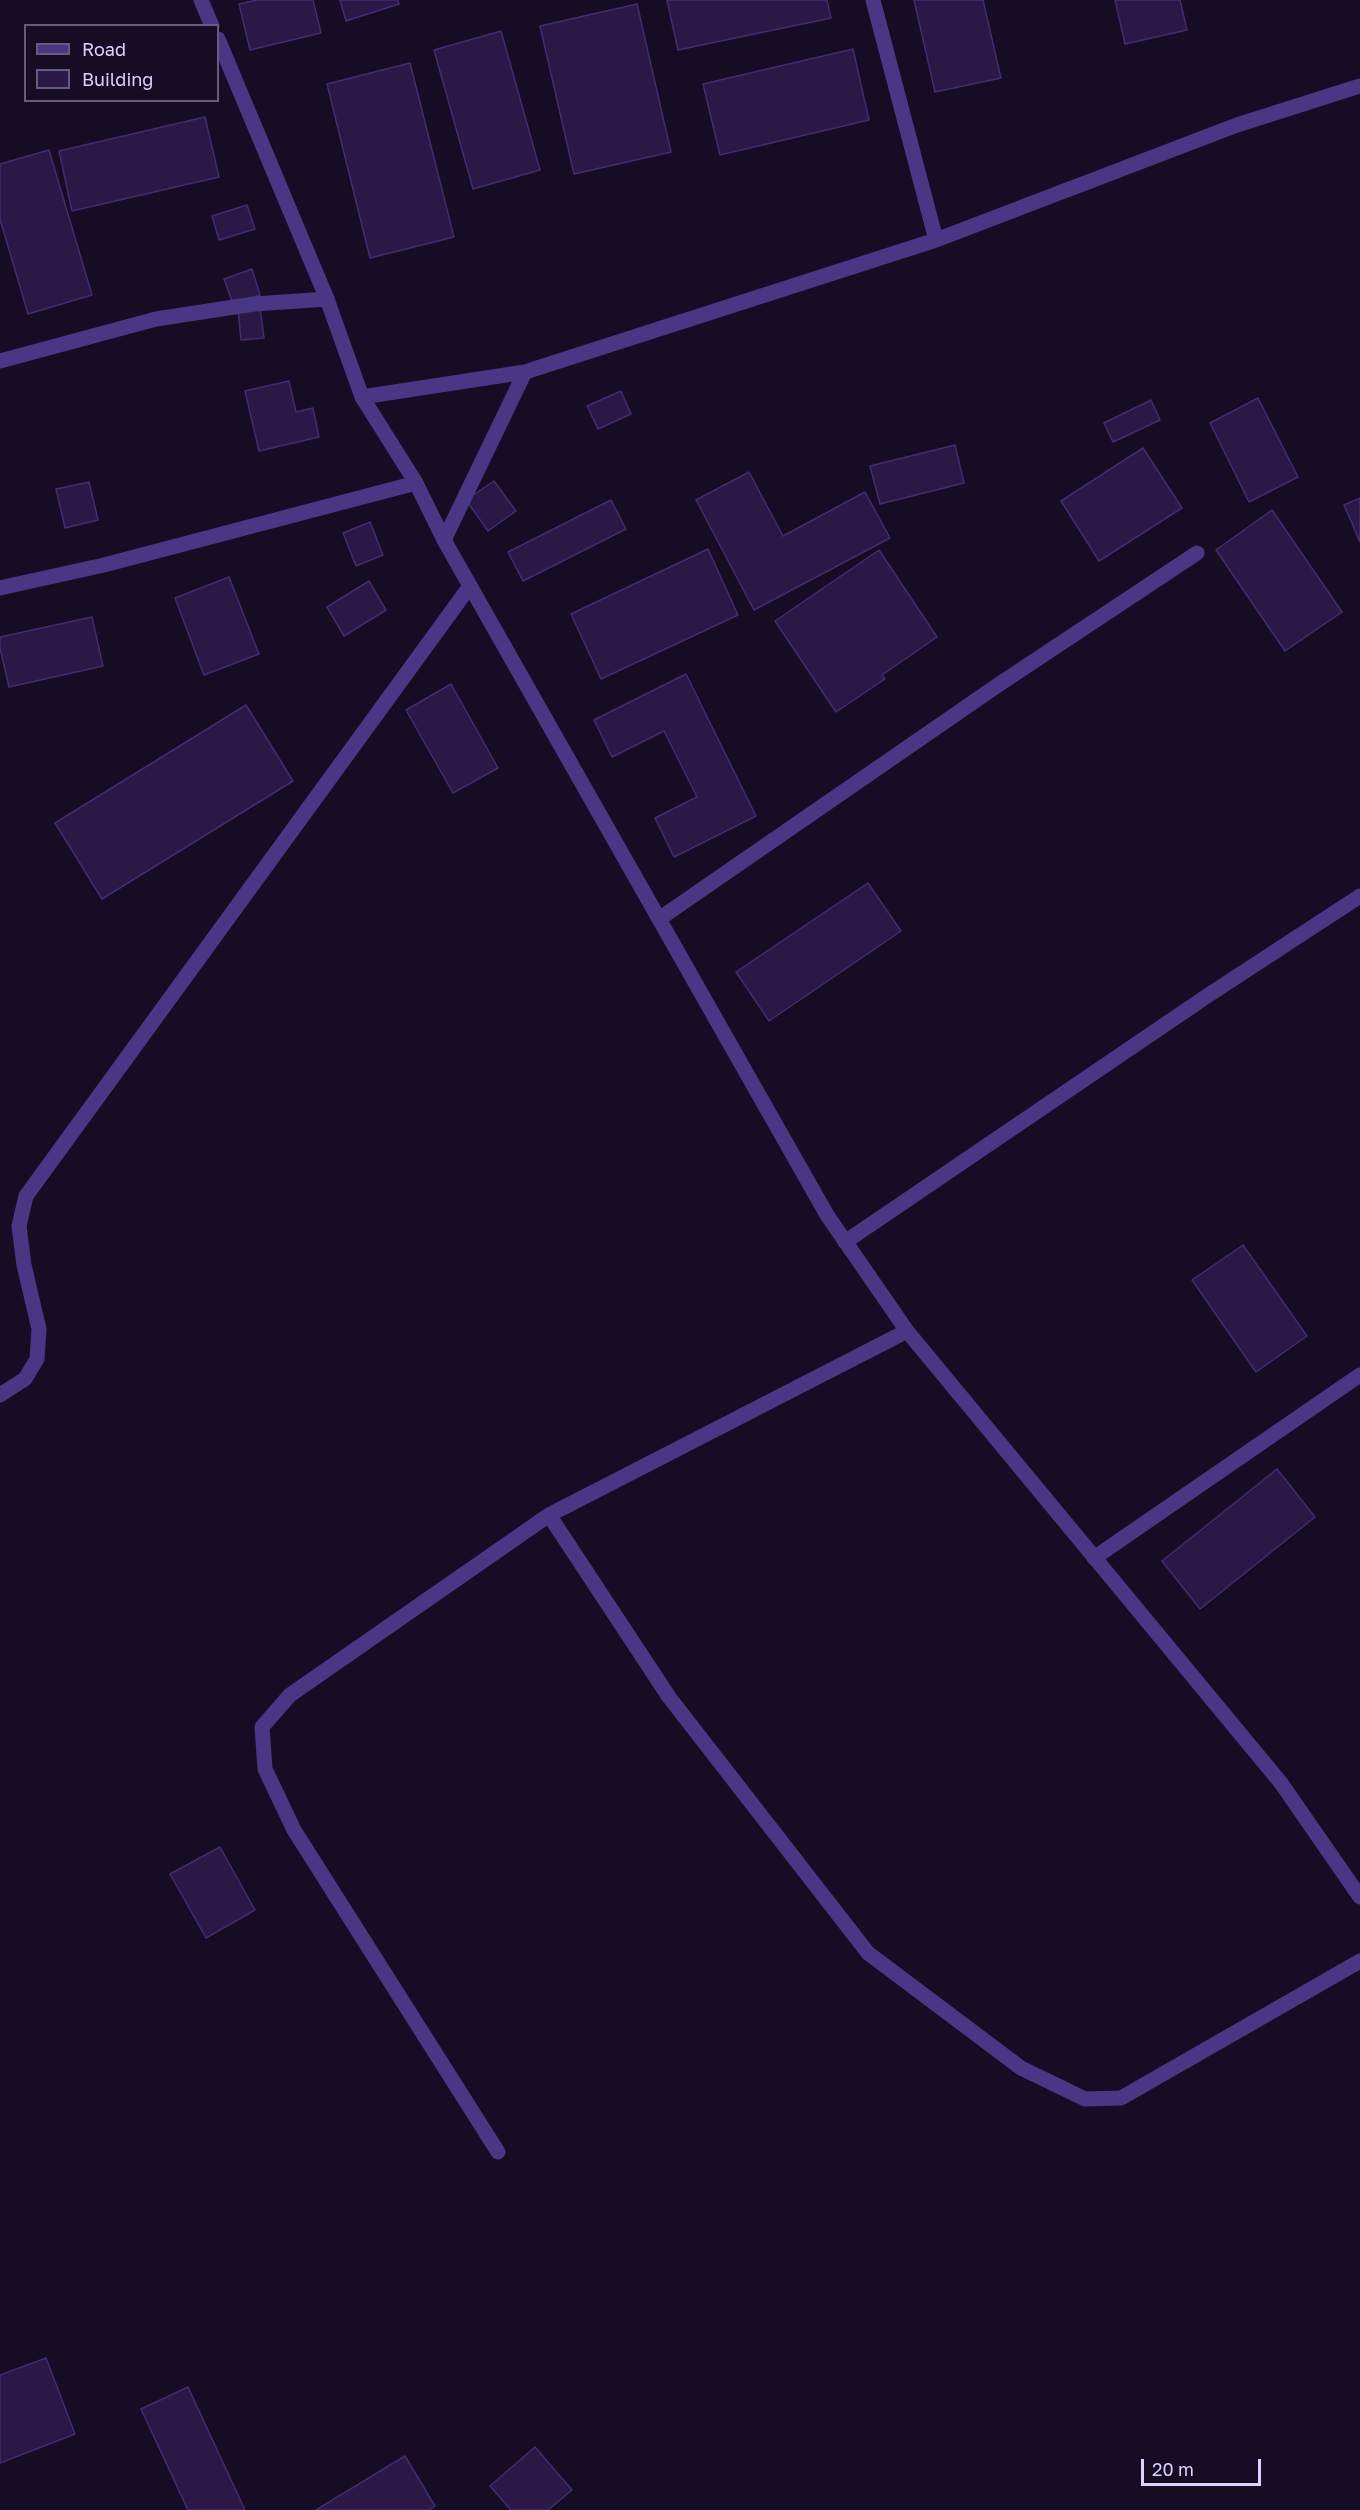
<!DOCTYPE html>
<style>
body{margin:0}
#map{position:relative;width:1360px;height:2510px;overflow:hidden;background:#160d24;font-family:"Golos Text",sans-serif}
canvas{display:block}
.legend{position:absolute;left:24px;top:24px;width:195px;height:78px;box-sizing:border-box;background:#160d24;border:2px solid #665b7c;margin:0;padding:8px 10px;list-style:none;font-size:18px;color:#dfd0ff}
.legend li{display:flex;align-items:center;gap:12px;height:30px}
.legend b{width:30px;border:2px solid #665b7c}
.scale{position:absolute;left:1141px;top:2459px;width:120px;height:27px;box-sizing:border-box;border:3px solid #dfd0ff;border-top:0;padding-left:8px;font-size:18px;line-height:21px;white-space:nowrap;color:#dfd0ff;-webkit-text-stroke:4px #160d24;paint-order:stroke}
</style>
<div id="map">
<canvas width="1360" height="2510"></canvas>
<ul class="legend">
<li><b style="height:8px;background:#493785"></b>Road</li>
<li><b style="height:16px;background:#2a1946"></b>Building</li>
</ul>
<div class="scale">20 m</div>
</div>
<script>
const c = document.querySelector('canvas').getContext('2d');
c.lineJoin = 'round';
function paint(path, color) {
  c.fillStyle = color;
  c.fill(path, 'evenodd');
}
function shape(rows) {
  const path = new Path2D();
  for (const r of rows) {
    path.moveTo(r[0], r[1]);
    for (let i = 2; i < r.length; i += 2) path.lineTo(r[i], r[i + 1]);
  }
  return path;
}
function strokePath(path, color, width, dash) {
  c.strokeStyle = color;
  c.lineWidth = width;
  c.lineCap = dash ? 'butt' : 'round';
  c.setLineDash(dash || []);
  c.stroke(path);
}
const building = shape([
 [257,0,313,0,321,33,250,50,239,4,257,0],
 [340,0,398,0,399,4,346,21,340,0],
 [667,0,827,0,831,18,678,50,667,0],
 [914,0,983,0,1001,78,935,92,914,0],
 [1115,0,1180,0,1187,30,1125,44,1115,0],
 [637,4,671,152,574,174,540,26,637,4],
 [501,31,540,170,473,189,434,50,501,31],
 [853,49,869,120,720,155,703,84,853,49],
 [410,63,454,237,370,258,327,84,410,63],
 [205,117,219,177,72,211,59,151,205,117],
 [49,150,92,295,28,314,0,219,0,164,49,150],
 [247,205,255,229,219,240,212,216,247,205],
 [252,269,260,295,233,304,224,279,252,269],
 [260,307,264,338,241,340,238,309,260,307],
 [289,381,296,412,313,408,319,437,259,451,245,391,289,381],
 [621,391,631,414,598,429,587,406,621,391],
 [1258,398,1298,477,1249,502,1210,423,1258,398],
 [1151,400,1160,420,1113,442,1104,423,1151,400],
 [955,445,964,483,880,504,870,466,955,445],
 [1143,448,1182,508,1099,561,1061,501,1143,448],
 [749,472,783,536,865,492,890,538,754,610,696,500,749,472],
 [494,481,516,511,488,531,466,500,494,481],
 [89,482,98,520,65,528,56,489,89,482],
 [1360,498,1360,542,1344,505,1360,498],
 [611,500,626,529,523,581,508,552,611,500],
 [1272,510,1342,612,1285,651,1216,550,1272,510],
 [370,522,383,555,356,566,343,533,370,522],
 [708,549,738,615,601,679,571,614,708,549],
 [879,550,937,637,882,675,885,679,836,712,775,621,879,550],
 [229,577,259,654,204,675,175,598,229,577],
 [369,581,386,610,344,636,327,607,369,581],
 [92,617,103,666,9,687,0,648,0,637,92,617],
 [686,674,756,816,674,857,655,818,697,797,664,731,612,757,594,720,686,674],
 [451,684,498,768,453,793,406,710,451,684],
 [246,705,293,781,102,899,55,823,246,705],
 [868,883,901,931,769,1021,736,972,868,883],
 [1243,1245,1307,1336,1256,1372,1192,1280,1243,1245],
 [1277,1469,1315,1517,1200,1609,1162,1561,1277,1469],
 [220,1847,255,1910,206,1938,170,1874,220,1847],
 [46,2358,75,2434,0,2463,0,2375,46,2358],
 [188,2387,245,2510,188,2510,141,2409,188,2387],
 [535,2447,572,2490,548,2510,511,2510,490,2486,535,2447],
 [405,2456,435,2506,429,2510,316,2510,405,2456]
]);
paint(building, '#2a1946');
strokePath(building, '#462a72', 1.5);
strokePath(shape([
 [0,1395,25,1379,37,1359,39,1329,24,1265,19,1226,26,1196,470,586]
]), '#493785', 15);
strokePath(shape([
 [873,0,936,240],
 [0,361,156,319,254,304,327,299],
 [362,397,525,372,936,240,1237,125,1360,86],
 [444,540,525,372],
 [0,588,104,565,416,483],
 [659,919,998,685,1197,553],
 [845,1242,1207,996,1360,896],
 [549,1515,669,1697,868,1953,1021,2068,1085,2099,1121,2098,1360,1961],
 [1094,1558,1360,1375],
 [498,2152,294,1830,265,1769,262,1727,290,1695,549,1515,907,1331]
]), '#493785', 15);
strokePath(shape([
 [201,0,212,26],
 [218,39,327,299,362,397,416,483,444,540,827,1215,907,1331,1281,1783,1360,1897]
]), '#493785', 15);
</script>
